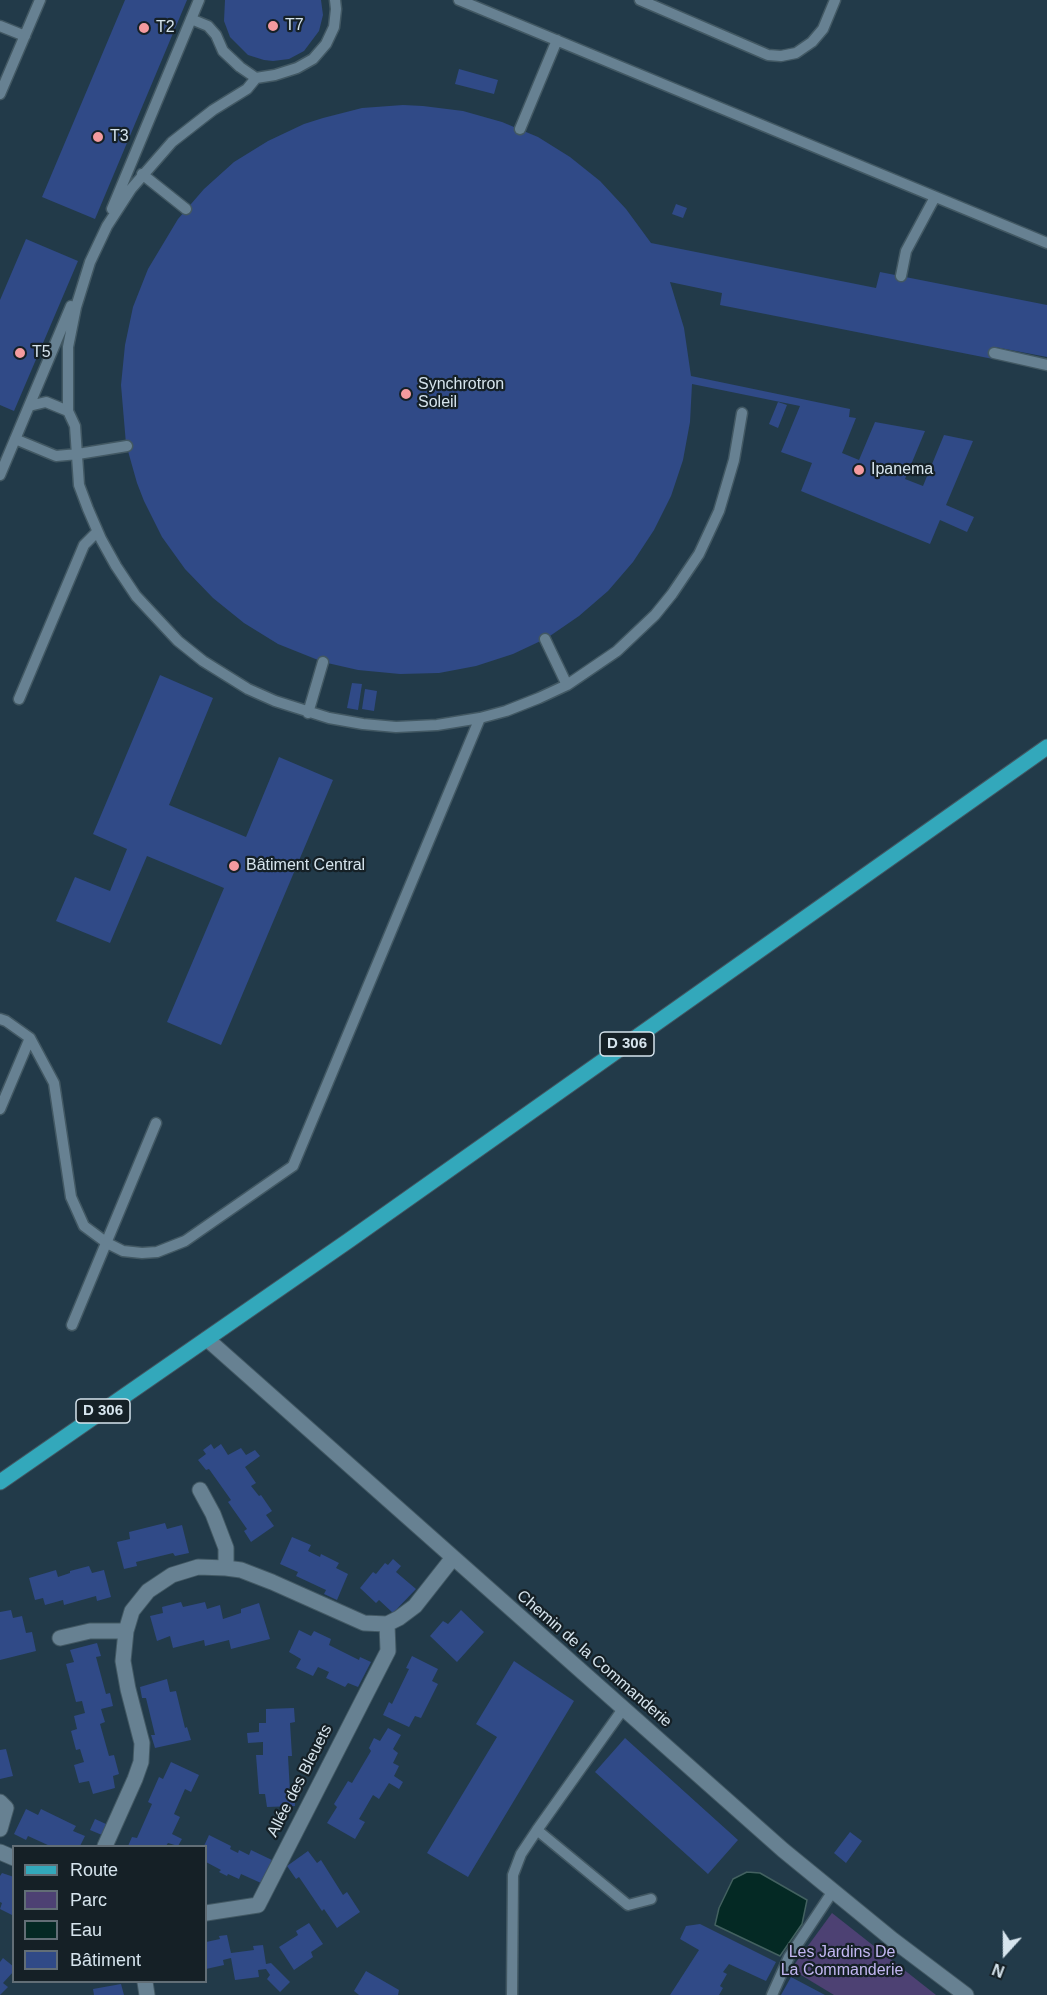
<!DOCTYPE html>
<meta charset="utf-8">
<style>
body{margin:0}
#map{position:relative;width:1047px;height:1995px;overflow:hidden;background:#223a49;font-family:Arial,sans-serif}
canvas{display:block}
.legend{position:absolute;left:12px;top:1845px;width:195px;height:138px;box-sizing:border-box;background:#152026;border:2px solid #626e76;margin:0;padding:8px 10px;list-style:none;font-size:18px;color:#d6e4ed}
.legend li{display:flex;align-items:center;gap:12px;height:30px}
.legend b{width:30px;border:2px solid #626e76}
.north{position:absolute;left:975px;top:1923px;width:60px;height:60px;-webkit-text-stroke:4px #152026;paint-order:stroke;rotate:201deg;font-size:16px;font-weight:700;line-height:24px;text-align:center;color:#d6e4ed}
.north::after{content:'';display:block;margin:auto;width:21px;height:27px;background:#d6e4ed;clip-path:polygon(50% 0,100% 100%,50% 72%,0 100%)}
</style>
<div id="map">
<canvas width="1047" height="1995"></canvas>
<ul class="legend">
<li><b style="height:8px;background:#33a8bb"></b>Route</li>
<li><b style="height:16px;background:#4d4173"></b>Parc</li>
<li><b style="height:16px;background:#042924"></b>Eau</li>
<li><b style="height:16px;background:#304a87"></b>Bâtiment</li>
</ul>
<div class="north">N</div>
</div>
<script>
const c = document.querySelector('canvas').getContext('2d');
c.lineJoin = 'round';
function paint(path, color) {
  c.fillStyle = color;
  c.fill(path, 'evenodd');
}
function shape(rows) {
  const path = new Path2D();
  for (const r of rows) {
    path.moveTo(r[0], r[1]);
    for (let i = 2; i < r.length; i += 2) path.lineTo(r[i], r[i + 1]);
  }
  return path;
}
function strokePath(path, color, width, dash) {
  c.strokeStyle = color;
  c.lineWidth = width;
  c.lineCap = dash ? 'butt' : 'round';
  c.setLineDash(dash || []);
  c.stroke(path);
}
function label(font, color, halo, rows, align = 'center') {
  c.font = font + ' Arial,sans-serif';
  c.lineWidth = 4.5;
  c.setLineDash([]);
  c.textBaseline = 'middle';
  c.strokeStyle = halo;
  c.fillStyle = color;
  for (const [text, x, y, turn = 0] of rows) {
    c.save();
    c.translate(x, y);
    c.rotate((+turn || 0) * Math.PI / 180);
    c.textAlign = isNaN(turn) ? turn : align;
    if (halo) c.strokeText(text, 0, 0);
    c.fillText(text, 0, 0);
    c.restore();
  }
}
paint(shape([
 [832,1913,936,1995,834,1995,791,1969]
]), '#4d4173');
const water = shape([
 [747,1872,760,1873,807,1900,802,1924,780,1956,715,1925,719,1908,733,1879,747,1872]
]);
paint(water, '#042924');
strokePath(water, '#436160', 1.5);
paint(shape([
 [125,0,187,0,95,219,42,197],
 [225,0,321,0,323,15,319,31,304,51,289,59,273,61,264,60,248,55,230,37,224,21],
 [459,69,498,80,494,94,455,84],
 [403,105,423,106,463,111,502,122,538,137,570,157,600,181,626,209,651,243,876,288,880,272,1047,305,1047,357,995,347,993,359,720,305,722,293,670,282,684,328,691,376,850,409,849,417,856,418,842,453,859,460,875,422,925,431,905,479,923,486,944,435,973,441,946,505,974,517,967,532,940,520,930,544,801,491,812,463,781,452,800,406,692,384,690,422,683,460,671,496,654,530,633,562,608,591,579,616,547,638,513,654,476,666,439,673,400,674,358,670,323,662,278,644,244,623,213,598,185,569,162,537,144,501,137,483,126,444,121,385,125,345,133,307,148,269,178,219,204,189,234,162,268,141,304,124,323,118,362,108],
 [676,204,687,208,683,218,672,214],
 [26,239,78,261,14,411,0,405,0,300],
 [778,402,787,405,778,428,769,424],
 [160,675,213,698,169,805,246,837,279,757,333,780,221,1045,167,1022,224,888,147,856,110,943,56,921,75,877,110,891,127,849,93,834],
 [352,683,362,684,358,710,347,708],
 [365,689,377,691,374,711,362,709],
 [211,1444,214,1449,221,1444,228,1455,241,1448,246,1455,255,1450,260,1456,245,1467,256,1483,251,1486,259,1496,261,1495,272,1511,266,1515,274,1526,251,1542,244,1531,247,1529,228,1502,231,1500,209,1469,206,1470,198,1460,206,1454,203,1450],
 [165,1523,167,1529,182,1525,189,1553,175,1556,173,1553,136,1562,137,1566,124,1569,117,1542,130,1539,129,1532],
 [292,1537,311,1545,308,1551,320,1557,321,1554,339,1563,336,1568,348,1574,337,1600,324,1594,326,1590,296,1576,298,1572,280,1564],
 [393,1559,401,1566,396,1572,416,1589,393,1613,379,1600,376,1603,360,1588,373,1572,376,1574,385,1563,388,1565],
 [89,1566,92,1573,104,1570,111,1597,97,1601,96,1596,64,1605,63,1600,45,1605,43,1598,35,1600,29,1578,56,1570,58,1577,70,1573,70,1571],
 [181,1602,183,1607,205,1602,207,1609,220,1605,223,1619,241,1613,241,1609,259,1603,270,1639,231,1649,229,1640,205,1646,204,1640,173,1648,170,1636,157,1641,150,1616,163,1613,162,1607],
 [11,1610,13,1618,22,1616,26,1633,32,1632,36,1651,0,1660,0,1612],
 [461,1610,484,1632,457,1662,430,1636,443,1621,448,1624],
 [299,1630,311,1636,314,1631,331,1639,329,1645,359,1660,360,1657,371,1662,358,1687,348,1683,345,1687,326,1678,329,1672,318,1667,313,1676,296,1668,301,1659,289,1652],
 [97,1643,101,1656,96,1657,106,1694,110,1693,113,1706,101,1709,105,1722,100,1724,109,1756,114,1755,119,1774,113,1776,115,1788,93,1794,89,1781,79,1783,74,1765,84,1762,80,1749,76,1750,71,1731,77,1729,74,1716,85,1713,82,1701,76,1702,66,1664,74,1662,70,1650],
 [412,1656,438,1669,432,1681,438,1684,421,1718,415,1716,409,1727,383,1715,389,1702,392,1704,409,1669,406,1668],
 [514,1661,574,1701,468,1877,427,1853,497,1737,476,1724],
 [167,1679,170,1692,176,1691,185,1728,187,1727,191,1740,155,1748,151,1735,155,1735,146,1698,142,1698,140,1687],
 [294,1708,295,1722,290,1723,292,1756,288,1756,290,1792,294,1792,295,1806,267,1807,265,1794,259,1794,256,1755,263,1755,263,1742,248,1743,247,1733,259,1732,259,1723,266,1723,266,1709],
 [388,1728,401,1735,393,1749,398,1753,393,1763,399,1766,394,1776,403,1782,399,1789,389,1783,379,1799,373,1795,359,1819,365,1822,355,1839,327,1823,337,1807,334,1804,348,1781,352,1783,371,1751,369,1748,374,1738,380,1741],
 [625,1738,738,1840,708,1874,595,1772],
 [6,1749,13,1776,0,1779,0,1750],
 [171,1762,199,1775,191,1792,185,1789,174,1814,180,1817,172,1834,182,1839,178,1846,168,1843,166,1846,128,1846,132,1837,137,1838,152,1804,148,1802,159,1777,163,1779],
 [26,1809,38,1815,41,1809,76,1826,73,1831,85,1836,80,1846,50,1846,28,1836,26,1840,14,1834],
 [95,1819,106,1824,102,1835,90,1830],
 [850,1832,862,1841,846,1863,834,1853],
 [209,1835,231,1846,230,1849,238,1853,239,1850,249,1855,251,1850,272,1860,261,1883,241,1874,239,1879,228,1874,227,1876,219,1872,221,1870,206,1862,206,1846,204,1846],
 [308,1851,317,1863,321,1860,343,1895,347,1892,360,1912,337,1928,324,1909,322,1911,299,1877,296,1879,287,1866],
 [2,1873,14,1877,14,1916,0,1909,2,1903,0,1902,0,1876],
 [309,1923,323,1944,311,1952,313,1957,294,1970,279,1947,298,1935,296,1931],
 [700,1924,776,1962,766,1981,729,1964,723,1972,727,1974,720,1986,723,1988,719,1995,670,1995,699,1950,680,1939,686,1926],
 [227,1935,231,1953,254,1950,253,1946,263,1945,266,1964,271,1963,290,1982,280,1992,267,1979,270,1975,266,1969,258,1970,259,1977,235,1980,231,1958,223,1960,224,1965,206,1969,206,1942,220,1939,219,1936],
 [3,1958,14,1967,14,1971,3,1983,8,1987,0,1995,0,1962],
 [366,1971,399,1990,398,1995,359,1995,354,1991],
 [791,1977,825,1995,781,1995],
 [121,1984,124,1995,94,1995,93,1989]
]), '#304a87');
const service = shape([
 [459,0,1047,243],
 [640,0,768,55,781,56,796,53,812,42,823,29,835,0],
 [191,19,208,26,216,35,223,51,240,67,256,78,275,75,297,68,313,59,326,44,334,27,336,9,335,0],
 [0,26,25,36],
 [256,78,247,89,213,110,172,142,131,189,107,226,90,262,76,307,68,347,68,411,75,426,79,485,88,509,101,539,116,566,136,596,178,641,203,661,248,689,275,701,329,718,363,724,396,727,437,725,480,718,506,711,539,698,567,685,617,651,655,615,672,594,699,554,719,511,734,460,742,413],
 [0,94,40,0],
 [520,129,557,40],
 [142,174,186,209],
 [112,209,199,0],
 [901,276,906,251,935,197],
 [994,353,1047,365],
 [29,406,46,402,68,411],
 [15,439,56,456,78,454,127,446],
 [0,475,71,306],
 [545,639,567,685],
 [19,699,84,545,97,532],
 [308,713,323,662],
 [0,1019,6,1021,30,1038,54,1083,71,1197,84,1226,107,1243,123,1251,142,1253,157,1252,185,1241,293,1166,480,718],
 [0,1109,30,1038],
 [72,1325,156,1123],
 [623,1709,537,1830,628,1905,651,1899],
 [512,1995,513,1875,521,1854,537,1830],
 [772,1995,789,1957,833,1891]
]);
const minor = shape([
 [207,1339,783,1850,893,1940,966,1995],
 [200,1490,213,1514,226,1548,226,1568],
 [60,1638,90,1631,126,1631],
 [0,1802,6,1808,0,1829],
 [105,1846,135,1779,141,1762,142,1743,128,1689,123,1661,126,1631,132,1611,148,1591,172,1575,198,1567,226,1568,241,1570,272,1582,364,1623,387,1624,399,1618,415,1606,452,1559],
 [0,1852,14,1858],
 [206,1913,258,1905,388,1651,387,1624],
 [145,1982,147,1995]
]);
const primary = shape([
 [0,1482,348,1241,1047,747]
]);
strokePath(service, '#425863', 13);
strokePath(minor, '#425863', 17);
strokePath(primary, '#425863', 17);
strokePath(service, '#678192', 10);
strokePath(minor, '#678192', 15);
strokePath(primary, '#33a8bb', 15);
for (const [x, y, r, color] of [
 [273,26,6,"#f49b9f"],
 [144,28,6,"#f49b9f"],
 [98,137,6,"#f49b9f"],
 [20,353,6,"#f49b9f"],
 [406,394,6,"#f49b9f"],
 [859,470,6,"#f49b9f"],
 [234,866,6,"#f49b9f"]
]) {
  const dot = new Path2D();
  dot.arc(x, y, r, 0, 2 * Math.PI);
  c.fillStyle = color;
  c.fill(dot);
  strokePath(dot, '#152026', 2);
}
for (const [x, y, w] of [
 [627,1044,54],
 [103,1411,54]
]) {
  const box = new Path2D();
  box.roundRect(x - w / 2, y - 12, w, 24, 4.5);
  c.fillStyle = '#152026';
  c.fill(box);
  strokePath(box, '#d6e4ed', 1.5);
}
label('bold 15px', '#d6e4ed', null, [
 ["D 306",627,1044],
 ["D 306",103,1411]
]);
label('16px', '#d6e4ed', '#152026', [
 ["T7",285,26],
 ["T2",156,28],
 ["T3",110,137],
 ["T5",32,353],
 ["Synchrotron",418,385],
 ["Soleil",418,403],
 ["Ipanema",871,470],
 ["Bâtiment Central",246,866]
], 'left');
label('16px', '#d6e4ed', '#152026', [
 ["Chemin de la Commanderie",594,1659,41],
 ["Allée des Bleuets",300,1781,-63]
]);
label('16px', '#c2b7f1', '#152026', [
 ["Les Jardins De",842,1953],
 ["La Commanderie",842,1971]
]);
</script>
